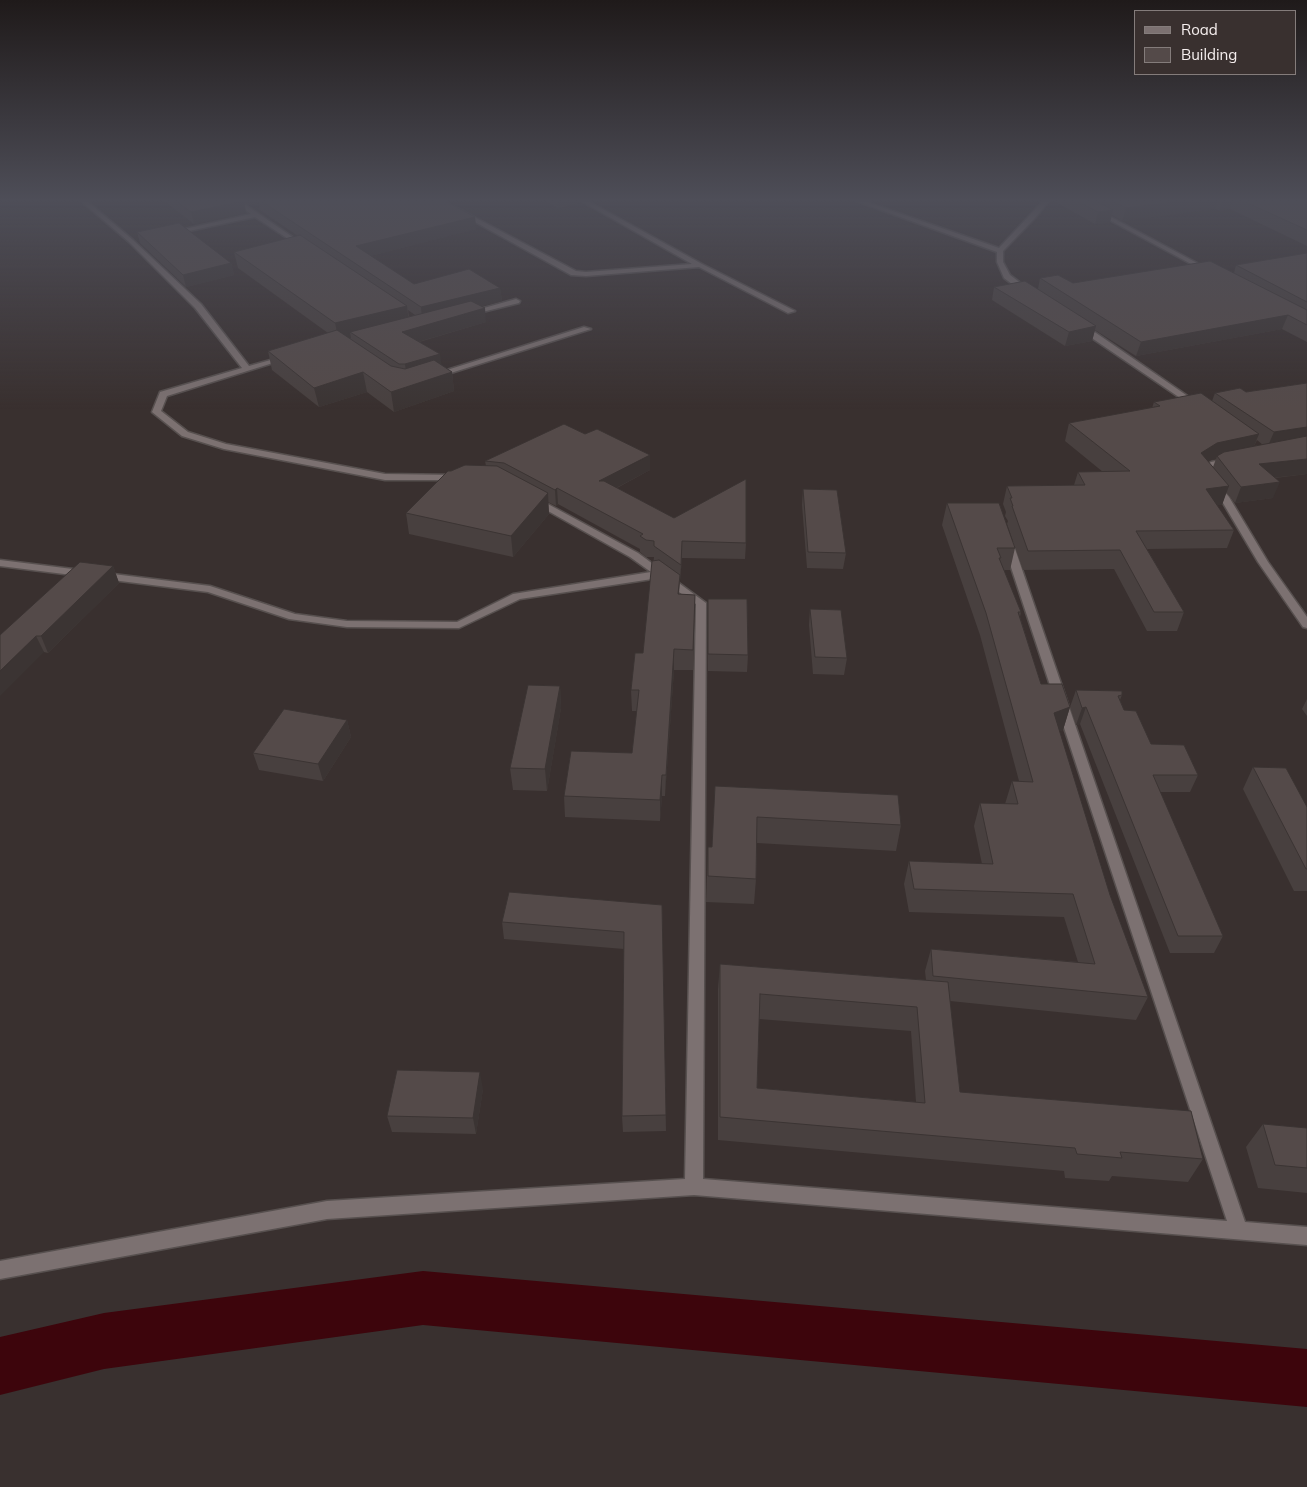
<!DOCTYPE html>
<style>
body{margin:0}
#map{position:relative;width:1307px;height:1487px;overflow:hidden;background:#39302f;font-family:Mulish,sans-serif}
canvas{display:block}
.legend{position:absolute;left:1134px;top:10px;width:162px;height:65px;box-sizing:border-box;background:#39302f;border:1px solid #847c7b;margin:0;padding:6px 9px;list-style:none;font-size:15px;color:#f5eeee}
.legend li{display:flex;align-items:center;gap:10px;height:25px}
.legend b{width:25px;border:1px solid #847c7b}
</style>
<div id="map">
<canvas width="1307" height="1487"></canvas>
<ul class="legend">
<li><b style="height:6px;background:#7c7171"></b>Road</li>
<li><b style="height:14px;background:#544a49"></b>Building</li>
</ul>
</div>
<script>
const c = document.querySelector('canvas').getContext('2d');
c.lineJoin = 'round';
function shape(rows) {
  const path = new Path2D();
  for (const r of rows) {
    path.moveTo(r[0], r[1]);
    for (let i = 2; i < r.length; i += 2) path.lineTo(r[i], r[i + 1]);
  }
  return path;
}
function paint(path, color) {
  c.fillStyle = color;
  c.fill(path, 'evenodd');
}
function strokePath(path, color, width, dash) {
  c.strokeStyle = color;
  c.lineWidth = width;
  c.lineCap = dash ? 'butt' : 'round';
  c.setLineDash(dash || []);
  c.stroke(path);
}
paint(shape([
 [423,1271,1307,1349,1307,1407,423,1325,104,1369,0,1395,0,1337,104,1313,423,1271]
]), '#3d050c');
const minor = shape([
 [81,201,87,201,133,240,201,304,249,366,285,356,289,358,167,396,161,411,188,432,226,444,385,474,457,475,462,478,460,480,385,480,224,449,182,436,152,412,160,392,242,368,195,308,129,242,81,201],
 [233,201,240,201,307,247,302,248,255,217,170,235,167,233,251,214,233,201],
 [437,201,444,201,576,271,586,272,692,264,581,201,588,201,702,264,795,311,788,313,699,267,586,276,571,275,437,201],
 [856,201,864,201,999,248,1043,201,1049,201,1035,218,1003,251,1003,262,1010,275,1034,293,1027,295,1004,278,997,262,997,252,856,201],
 [1074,201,1081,201,1212,271,1206,272,1074,201],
 [516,299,520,301,519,303,470,315,466,313,516,299],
 [1077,324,1083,324,1202,406,1195,408,1077,328,1077,324],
 [584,327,591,329,438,377,431,375,584,327],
 [1230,458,1233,459,1233,463,1217,466,1208,472,1229,497,1268,562,1307,617,1307,628,1303,627,1258,562,1220,498,1197,471,1211,462,1230,458],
 [535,497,638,553,706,603,703,1179,1227,1221,1003,543,1008,540,1013,543,1245,1222,1307,1227,1307,1245,694,1195,327,1219,0,1279,0,1261,327,1201,685,1179,696,604,659,578,520,599,459,628,347,627,289,619,208,592,0,566,0,560,210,586,295,614,347,621,457,622,513,594,651,572,630,557,532,502,532,498,535,497]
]);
strokePath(minor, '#57504f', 3);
paint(minor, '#7c7171');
paint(shape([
 [164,201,244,201,246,213,194,224],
 [243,201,445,201,475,217,476,229,370,256,414,284,500,288,502,301,481,306,486,322,419,342,441,365,452,372,454,391,394,412,367,392,319,407,272,370,268,351,328,333,238,268,234,252,298,236,260,210,259,203,249,205],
 [408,310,415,315,409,317],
 [545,201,581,201,580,203,558,208],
 [1057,201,1307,201,1307,246,1230,209,1219,211,1215,209,1122,221,1112,215,1110,222,1095,224,1057,203],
 [137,232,231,263,234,275,186,287,140,243],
 [1307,253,1307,342,1282,329,1136,356,1095,330,1092,341,1065,346,992,300,994,287,1038,289,1040,278,1073,283,1234,273,1236,265],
 [1307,383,1307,474,1275,478,1273,498,1235,503,1226,492,1222,505,1217,505,1234,530,1227,548,1147,549,1184,612,1177,631,1147,631,1114,569,1023,570,1007,524,1008,521,1005,516,1006,512,1003,504,1007,486,1074,485,1078,472,1103,472,1065,441,1069,423,1152,408,1154,402,1212,401,1215,393,1246,392],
 [1257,440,1263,445,1254,446],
 [1216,459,1213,467,1208,462,1211,460],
 [485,461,650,470,617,488,674,518,746,543,745,559,682,558,680,581,679,594,695,595,693,670,674,670,665,796,662,796,660,821,565,817,564,796,632,753,637,711,632,711,631,690,643,653,654,557,646,557,640,552,640,549,558,504,556,506,548,502,549,514,513,557,409,534,406,513,451,471,486,466],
 [803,489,846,553,843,569,807,568,802,505],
 [947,503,1015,548,1010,570,1004,570,1021,612,1020,617,1041,684,1070,707,1063,730,1059,731,1110,895,1148,997,1136,1020,950,1001,960,1092,1203,1159,1188,1182,1112,1176,1109,1181,1065,1178,1064,1171,718,1140,718,989,720,964,926,980,925,971,931,949,1078,962,1064,917,909,912,904,884,909,861,982,864,974,826,980,803,1005,804,1012,781,1019,781,980,635,942,525],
 [759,1019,911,1031,916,1102,757,1088],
 [113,566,119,583,48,653,44,652,0,635],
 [708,599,748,655,747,672,708,671],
 [810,609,847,658,844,675,813,674,809,625],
 [560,686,561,708,547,791,513,790,510,768],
 [1076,690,1122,695,1120,700,1124,710,1151,744,1198,775,1190,792,1160,792,1223,936,1214,953,1170,953,1080,724,1076,725,1070,707],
 [1307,699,1307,716,1302,709],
 [347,720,351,737,323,781,259,770,253,753],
 [1253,767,1307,807,1307,891,1294,891,1243,789],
 [715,786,901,825,896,851,757,843,756,879,754,904,706,902,708,847,712,847],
 [662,905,666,1131,623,1132,622,1116,624,949,504,939,502,922],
 [483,1089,476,1134,392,1132,387,1116],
 [1263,1124,1307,1128,1307,1193,1258,1188,1246,1147]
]), '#48403f');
paint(shape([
 [244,201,246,213,194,224,191,212],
 [248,201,258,201,259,203,249,205],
 [563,201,581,201,580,203,558,208,557,202],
 [1182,201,1217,201,1215,209,1122,221,1126,208],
 [1222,201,1233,201,1230,209,1219,211],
 [1113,210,1110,222,1095,224,1098,212],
 [475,217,476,229,358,259,356,246],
 [231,263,234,275,186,287,183,275],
 [500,288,502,301,422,320,421,307],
 [407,306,409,323,350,332,351,338,339,341,335,323],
 [485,308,486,322,404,346,402,332],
 [1288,315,1282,329,1136,356,1141,342],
 [1096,326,1092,341,1065,346,1069,332],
 [440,354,442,368,407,379,405,364],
 [363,372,367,392,319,407,314,388],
 [452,372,454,391,394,412,391,392],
 [1307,427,1307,442,1267,448,1274,432],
 [1259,434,1252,451,1217,456,1216,459,1211,460,1195,471,1201,453,1217,443],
 [650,455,650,470,599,497,599,481],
 [1307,459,1307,474,1253,480,1259,464],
 [1280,482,1273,498,1235,503,1241,487],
 [1229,486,1222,505,1199,507,1206,489],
 [557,488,558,504,556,506,555,490],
 [548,493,549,514,513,557,511,536],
 [682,541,682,558,680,581,681,565],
 [113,566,119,583,48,653,41,636],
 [36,636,44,652,0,696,0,671],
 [674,649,674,670,665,796,666,775],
 [560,686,561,708,547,791,545,769],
 [1070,707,1063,730,1047,736,1054,713],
 [1086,707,1080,724,1076,725,1082,708],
 [347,720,351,737,323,781,318,764],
 [662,775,662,796,660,821,660,800],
 [480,1072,483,1089,476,1134,473,1118]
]), '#3b3433');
const building = shape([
 [176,201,244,201,191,212,176,201],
 [261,201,445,201,475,217,356,246,414,284,469,269,500,288,421,307,261,201],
 [1077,201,1096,201,1113,210,1098,212,1077,201],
 [1112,201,1182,201,1126,208,1112,201],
 [1243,201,1307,201,1307,230,1243,201],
 [179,223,231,263,183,275,137,232,179,223],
 [300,235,407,306,335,323,234,252,300,235],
 [1307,253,1307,302,1236,265,1307,253],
 [1210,261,1307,310,1307,325,1288,315,1141,342,1040,278,1058,275,1073,283,1210,261],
 [1025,281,1096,326,1069,332,994,287,1025,281],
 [471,301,485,308,402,332,440,354,405,364,399,364,350,332,471,301],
 [337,330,391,366,405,369,434,360,452,372,391,392,363,372,314,388,268,351,337,330],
 [1307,383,1307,427,1274,432,1215,393,1240,388,1246,392,1307,383],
 [1201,393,1259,434,1217,443,1201,453,1229,486,1206,489,1234,530,1136,531,1184,612,1154,612,1120,550,1028,551,1012,506,1013,506,1010,498,1012,498,1007,486,1085,485,1078,472,1130,471,1069,423,1160,406,1154,402,1201,393],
 [564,424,585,434,597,429,650,455,599,481,604,481,674,518,746,479,746,543,682,541,681,565,654,546,654,541,646,540,640,536,643,534,557,488,555,490,504,463,485,461,564,424],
 [1307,436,1307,459,1259,464,1280,482,1241,487,1217,456,1224,452,1307,436],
 [465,465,497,466,548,493,511,536,406,513,448,471,451,471,465,465],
 [803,489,837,490,846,553,808,552,803,489],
 [947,503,999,503,1015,548,997,548,1001,558,999,558,1021,612,1018,612,1041,684,1062,684,1070,707,1054,713,1110,895,1148,997,933,976,931,949,1095,964,1073,894,914,889,909,861,993,864,980,803,1018,804,1012,781,1033,782,986,613,947,503],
 [659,560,680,575,678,594,695,595,693,650,674,649,666,775,662,775,660,800,564,796,571,751,632,753,639,690,631,690,635,653,643,653,652,561,659,560],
 [80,562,113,566,41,636,36,636,0,671,0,635,80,562],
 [708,599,747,599,748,655,708,654,708,599],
 [810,609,841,610,847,658,815,657,810,609],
 [528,685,560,686,545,769,510,768,528,685],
 [1076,690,1122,691,1122,695,1118,696,1124,710,1136,711,1151,744,1184,745,1198,775,1153,775,1223,936,1178,936,1086,707,1082,708,1076,690],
 [284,709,347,720,318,764,253,753,284,709],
 [1253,767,1286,768,1307,807,1307,869,1306,869,1253,767],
 [715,786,898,795,901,825,757,817,756,879,708,876,708,847,712,847,715,786],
 [509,892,662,905,666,1115,622,1116,624,932,502,922,509,892],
 [720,964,948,982,960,1092,1191,1111,1203,1159,1120,1152,1122,1158,1077,1154,1075,1148,720,1117,720,964],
 [760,994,917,1007,925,1103,757,1088,760,994],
 [397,1070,480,1072,473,1118,387,1116,397,1070],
 [1263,1124,1307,1128,1307,1168,1275,1165,1263,1124]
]);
paint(building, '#544a49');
strokePath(building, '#3b3433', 1);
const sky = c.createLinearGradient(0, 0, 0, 409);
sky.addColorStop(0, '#1f1a1a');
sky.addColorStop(0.49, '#4e4e58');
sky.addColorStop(1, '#4e4e5800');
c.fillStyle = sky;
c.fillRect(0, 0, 1307, 409);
</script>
